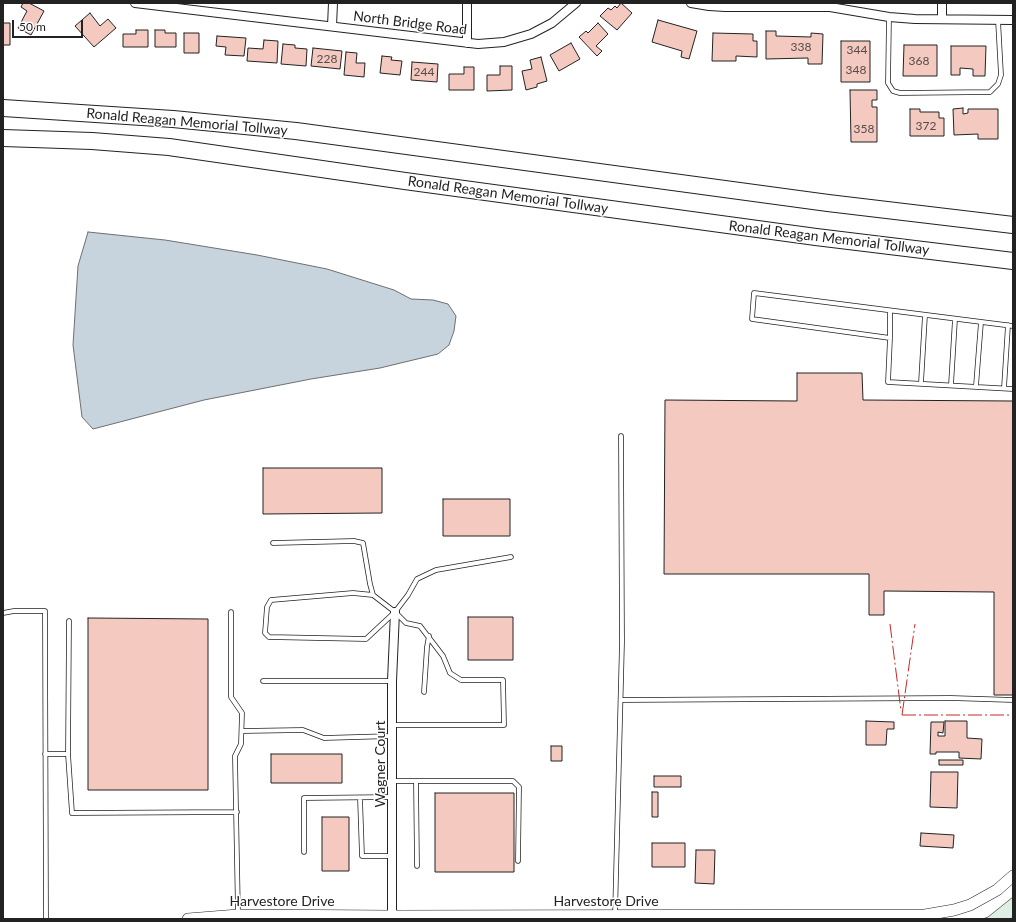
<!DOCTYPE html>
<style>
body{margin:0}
#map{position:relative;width:1016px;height:922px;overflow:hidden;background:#fff;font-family:Lato,sans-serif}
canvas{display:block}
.frame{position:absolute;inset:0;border:4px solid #222;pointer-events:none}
.scale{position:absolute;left:12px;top:20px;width:71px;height:18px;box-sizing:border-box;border:2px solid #222;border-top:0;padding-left:5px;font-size:12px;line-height:14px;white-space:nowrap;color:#222;-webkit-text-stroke:3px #fff;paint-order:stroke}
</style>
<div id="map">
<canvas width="1016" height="922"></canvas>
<div class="frame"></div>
<div class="scale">50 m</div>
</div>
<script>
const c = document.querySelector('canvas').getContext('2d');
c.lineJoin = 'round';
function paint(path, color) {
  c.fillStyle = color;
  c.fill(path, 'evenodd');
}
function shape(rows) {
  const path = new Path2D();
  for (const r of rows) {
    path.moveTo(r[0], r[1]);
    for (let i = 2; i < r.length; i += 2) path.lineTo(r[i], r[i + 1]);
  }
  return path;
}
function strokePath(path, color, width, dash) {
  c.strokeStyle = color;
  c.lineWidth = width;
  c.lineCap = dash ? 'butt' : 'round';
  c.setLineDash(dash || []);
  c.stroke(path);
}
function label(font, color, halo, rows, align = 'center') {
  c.font = font + ' Lato,sans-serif';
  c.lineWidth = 3;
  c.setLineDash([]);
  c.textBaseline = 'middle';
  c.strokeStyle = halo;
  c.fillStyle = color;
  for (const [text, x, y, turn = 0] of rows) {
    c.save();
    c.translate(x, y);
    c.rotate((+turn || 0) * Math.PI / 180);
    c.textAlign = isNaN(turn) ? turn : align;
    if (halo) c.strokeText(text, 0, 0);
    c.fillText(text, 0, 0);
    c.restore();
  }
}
const green = shape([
 [1013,897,1013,919,983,919,988,917,1013,897]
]);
paint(green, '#e0efe3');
strokePath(green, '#6f6f6f', 1);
const water = shape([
 [88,232,165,240,257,255,327,269,394,290,411,299,433,300,448,304,456,316,454,331,449,345,438,354,380,368,311,379,204,400,93,429,82,417,73,345,78,266,88,232]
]);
paint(water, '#c7d3dd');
strokePath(water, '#6f6f6f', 1);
strokePath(shape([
 [1011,919,1013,917]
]), '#c7d3dd', 3);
const building = shape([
 [23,3,29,3,44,11,31,35,18,28,27,11,21,7,23,3],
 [621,3,632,13,617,30,600,16,608,8,611,10,615,6,617,8,621,3],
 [90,13,100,26,108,19,116,28,94,47,75,26,90,13],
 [658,20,697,31,689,59,681,57,682,51,652,42,658,20],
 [3,23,10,23,10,45,3,45,3,23],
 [598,23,608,34,596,46,602,51,597,56,579,37,586,31,588,33,598,23],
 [136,30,148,30,148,47,123,47,123,34,136,34,136,30],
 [155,30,165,30,165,33,176,33,176,47,155,47,155,30],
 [766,31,776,31,776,36,811,37,811,33,823,34,822,64,808,64,808,58,766,59,766,31],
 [184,33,199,33,199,53,184,53,184,33],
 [713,33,753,34,753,41,757,41,757,57,736,56,736,61,712,61,713,33],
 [217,36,246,38,244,56,225,55,226,47,216,46,217,36],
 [264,40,278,41,277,63,247,61,248,48,263,49,264,40],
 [841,41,870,41,870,82,841,82,841,41],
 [571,43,580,59,559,71,550,55,571,43],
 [283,44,295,45,295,48,307,49,306,66,281,64,283,44],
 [904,45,937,45,937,76,903,76,904,45],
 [951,46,986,46,985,76,973,76,973,69,960,68,960,75,951,75,951,46],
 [313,48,342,51,340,69,311,66,313,48],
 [346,52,357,53,356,63,365,63,364,77,344,75,346,52],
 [382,56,392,57,391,60,402,61,400,75,380,73,382,56],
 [541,57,547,81,537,84,537,87,526,90,522,71,532,69,530,60,541,57],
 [412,62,438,64,437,82,411,80,412,62],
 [500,66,512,66,512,90,487,91,487,75,500,75,500,66],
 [464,67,474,67,474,90,449,90,449,74,464,74,464,67],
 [850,90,877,90,877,100,872,100,872,107,877,107,877,142,851,142,850,90],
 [963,108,963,114,968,113,968,109,998,109,998,139,978,139,978,134,954,135,953,109,963,108],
 [910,109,920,109,920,112,939,112,939,118,944,118,944,136,910,136,910,109],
 [797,373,862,373,863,400,1013,401,1013,695,994,695,994,592,884,591,884,615,869,615,869,574,664,574,665,400,797,401,797,373],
 [263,468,382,468,382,513,263,514,263,468],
 [443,499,510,499,510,536,443,536,443,499],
 [468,617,513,617,513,660,468,660,468,617],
 [88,618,208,619,208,790,88,790,88,618],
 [866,721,894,722,894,729,887,729,886,745,866,745,866,721],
 [945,721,967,721,967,738,982,739,981,759,959,758,959,752,936,752,936,754,930,754,931,722,944,722,943,733,938,732,938,736,945,736,945,721],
 [551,746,562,746,562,761,551,761,551,746],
 [271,754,342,754,342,783,271,783,271,754],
 [939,760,963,760,963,765,939,765,939,760],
 [931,772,958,772,957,808,930,807,931,772],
 [654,776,681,776,681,787,654,787,654,776],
 [652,792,658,792,658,817,652,817,652,792],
 [435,793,514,793,514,872,435,872,435,793],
 [322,817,349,817,349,871,322,871,322,817],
 [921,833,954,835,953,848,920,846,921,833],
 [652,843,685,843,685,867,652,867,652,843],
 [696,850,715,850,714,884,695,883,696,850]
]);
paint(building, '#f3c9c0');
strokePath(building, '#222', 1);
const service = shape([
 [889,17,888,83,893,91,900,93,990,92,998,84,1001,75,998,20],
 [1013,326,754,293,752,319,890,338,888,382,1013,389],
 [890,338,890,311],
 [921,383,925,315],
 [951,385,955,319],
 [976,386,981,322],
 [1004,388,1008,325],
 [273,543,354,541,363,543,370,584,373,595],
 [231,612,231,697,242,713,241,744,235,756,238,914],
 [3,613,14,611,45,611,46,919],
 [69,621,68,754,72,813,237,812],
 [263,681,392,681],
 [424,692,427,647,429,636],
 [621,700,951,698,1013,700],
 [393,725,504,725,503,680,461,680,450,673,443,656,420,626,406,623,395,612,373,595,353,593,271,600,267,607,265,633,269,637,366,639,395,612,408,595,417,579,436,570,511,557],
 [242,731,303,730,324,738,392,736],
 [45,754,68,754],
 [392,781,513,781,519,787,518,861],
 [416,781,417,866],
 [360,798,362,856,392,856],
 [304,852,304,798,392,797],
 [615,915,622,642,621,436]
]);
const minor = shape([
 [135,3,478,44,504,42,531,34,552,23,576,3],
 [467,3,467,43],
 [691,3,709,6,725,7,830,7,889,17,915,19,1013,20],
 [942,19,942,3],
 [332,26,333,3],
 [392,916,392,681,395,612]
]);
const tertiary = shape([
 [188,919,238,915,392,916,925,915,954,910,970,905,997,890,1013,876]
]);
const motorway = shape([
 [3,108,173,119,296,131,828,203,1013,225],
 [3,138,92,141,169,147,405,181,816,237,1013,261]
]);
strokePath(service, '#222', 5.5);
strokePath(minor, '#222', 10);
strokePath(tertiary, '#222', 12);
strokePath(motorway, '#222', 18);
strokePath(service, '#fff', 4);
strokePath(minor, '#fff', 8);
strokePath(tertiary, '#fff', 11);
strokePath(motorway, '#fff', 16);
strokePath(shape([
 [890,624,901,711],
 [902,715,1013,715],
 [902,715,915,624]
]), '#c62828', 1, [14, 3, 2, 3]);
label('12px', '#564c4a', null, [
 ["338",801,47],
 ["344",857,50],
 ["228",327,59],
 ["368",919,61],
 ["348",856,70],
 ["244",424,72],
 ["372",926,126],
 ["358",864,129]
]);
label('14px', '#222', '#fff', [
 ["North Bridge Road",410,23,7],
 ["Ronald Reagan Memorial Tollway",187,122,5],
 ["Ronald Reagan Memorial Tollway",508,195,8],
 ["Ronald Reagan Memorial Tollway",829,238,7],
 ["Wagner Court",380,764,-90],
 ["Harvestore Drive",282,901],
 ["Harvestore Drive",606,901]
]);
</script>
